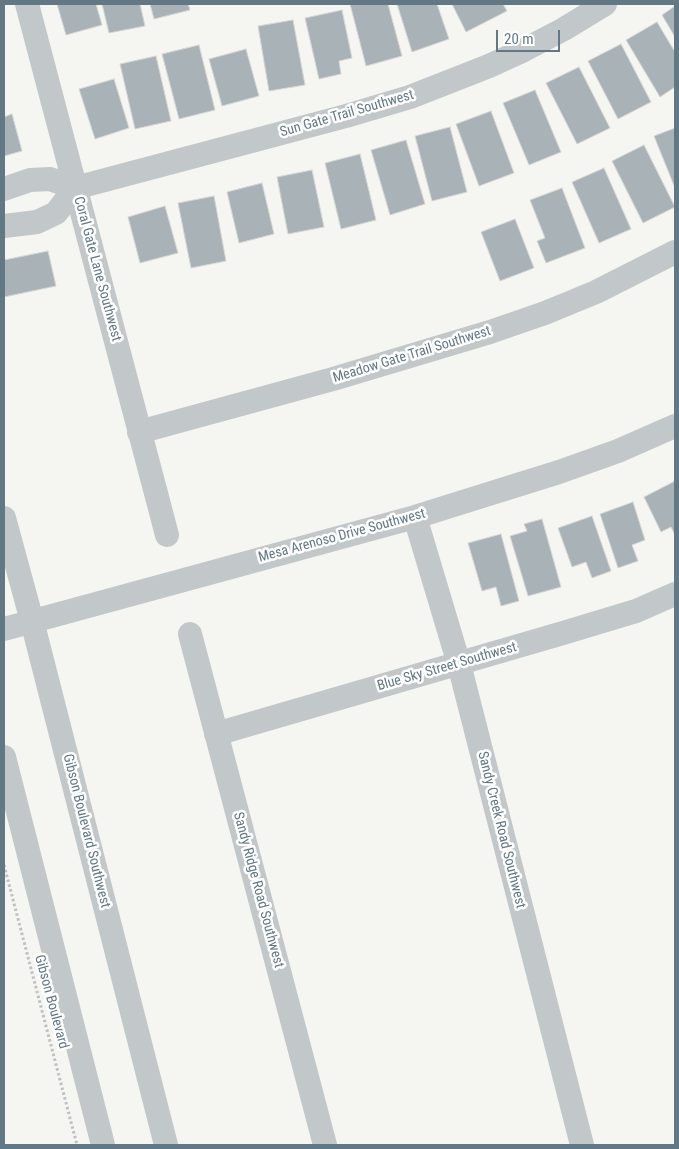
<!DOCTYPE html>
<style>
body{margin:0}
#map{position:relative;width:679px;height:1149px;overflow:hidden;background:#f5f5f1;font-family:"Roboto Condensed",sans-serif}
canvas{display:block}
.frame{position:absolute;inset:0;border:5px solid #627884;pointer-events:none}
.scale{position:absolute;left:496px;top:30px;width:64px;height:22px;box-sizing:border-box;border:2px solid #627884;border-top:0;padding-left:6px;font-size:15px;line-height:18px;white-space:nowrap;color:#627884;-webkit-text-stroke:4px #fff;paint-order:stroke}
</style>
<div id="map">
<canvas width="679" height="1149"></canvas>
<div class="frame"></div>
<div class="scale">20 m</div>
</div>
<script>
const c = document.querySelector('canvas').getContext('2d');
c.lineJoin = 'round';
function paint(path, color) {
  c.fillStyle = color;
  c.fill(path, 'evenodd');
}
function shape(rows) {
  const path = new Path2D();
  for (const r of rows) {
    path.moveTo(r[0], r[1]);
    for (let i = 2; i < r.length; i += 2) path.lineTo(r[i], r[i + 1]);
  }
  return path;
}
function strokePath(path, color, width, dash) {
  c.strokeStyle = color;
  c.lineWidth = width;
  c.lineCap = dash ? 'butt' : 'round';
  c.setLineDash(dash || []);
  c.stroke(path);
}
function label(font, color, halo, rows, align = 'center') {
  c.font = font + ' "Roboto Condensed",sans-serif';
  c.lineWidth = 5;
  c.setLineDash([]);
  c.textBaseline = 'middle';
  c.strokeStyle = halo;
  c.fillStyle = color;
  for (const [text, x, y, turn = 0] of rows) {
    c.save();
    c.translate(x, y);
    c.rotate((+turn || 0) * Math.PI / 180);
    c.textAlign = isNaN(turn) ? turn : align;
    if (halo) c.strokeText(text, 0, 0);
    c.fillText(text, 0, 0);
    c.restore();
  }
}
const building = shape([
 [57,4,96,4,102,25,66,35,57,4],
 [102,4,140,4,145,26,109,33,102,4],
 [150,4,188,4,190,10,154,19,150,4],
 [350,4,388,4,402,56,366,66,350,4],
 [397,4,437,4,449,39,412,52,397,4],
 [452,4,503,4,507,11,466,32,452,4],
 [675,6,675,37,662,15,675,6],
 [342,10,352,58,339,61,341,74,319,79,305,18,342,10],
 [293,20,305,85,269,91,258,26,293,20],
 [657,22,675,52,675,87,660,97,626,40,657,22],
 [621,44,651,102,618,119,588,61,621,44],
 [199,45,215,110,179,119,162,54,199,45],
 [246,49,259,96,222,106,209,59,246,49],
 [156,56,171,121,135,129,120,64,156,56],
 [579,67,610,128,577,144,546,83,579,67],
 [114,79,129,128,95,139,79,89,114,79],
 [535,90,561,152,529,165,503,103,535,90],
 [491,111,514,173,479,186,456,124,491,111],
 [12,114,22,151,4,156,4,117,12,114],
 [450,127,467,192,432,201,415,136,450,127],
 [675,128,675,188,654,136,675,128],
 [406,140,425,204,390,215,371,150,406,140],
 [644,145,675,207,643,223,612,161,644,145],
 [360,154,376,220,341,229,325,163,360,154],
 [604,168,631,229,599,243,572,182,604,168],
 [312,170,324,227,288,234,277,177,312,170],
 [262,183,274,234,239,243,227,192,262,183],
 [562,188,585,248,546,263,537,241,545,238,530,200,562,188],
 [214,196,226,261,191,268,178,203,214,196],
 [165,206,178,253,140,263,128,217,165,206],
 [515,219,534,268,500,281,481,232,515,219],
 [48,251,56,286,4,297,4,260,48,251],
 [675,481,675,535,671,527,661,532,644,497,675,481],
 [633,502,645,540,632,545,638,561,618,568,600,514,633,502],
 [592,516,611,571,592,578,586,562,572,567,558,528,592,516],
 [542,519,561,587,528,596,510,536,527,531,524,524,542,519],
 [501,534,519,601,501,606,496,587,482,591,468,543,501,534]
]);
paint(building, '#a9b3b7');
strokePath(building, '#d6d6d4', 1);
strokePath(shape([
 [4,865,77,1145]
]), '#bec0c2', 3, [2.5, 2.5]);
strokePath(shape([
 [27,4,167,535],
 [4,189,30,180,50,179,75,188,346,116,410,97,489,66,524,50,564,29,605,4],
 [4,226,37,222,56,213,75,188],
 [139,432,333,379,490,332,545,313,596,292,675,252],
 [415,517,459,664,582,1145],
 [4,518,32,621,166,1145],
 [4,629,415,517,559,472,618,451,675,426],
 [190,634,325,1145],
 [216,734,563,633,636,611,675,594],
 [4,757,103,1145]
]), '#c2c7c9', 24);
label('14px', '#627884', '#fff', [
 ["Sun Gate Trail Southwest",347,114,-16],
 ["Coral Gate Lane Southwest",97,269,75],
 ["Meadow Gate Trail Southwest",412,355,-17],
 ["Mesa Arenoso Drive Southwest",342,536,-15],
 ["Blue Sky Street Southwest",447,667,-16],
 ["Sandy Creek Road Southwest",501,830,76],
 ["Gibson Boulevard Southwest",86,831,76],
 ["Sandy Ridge Road Southwest",258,890,75],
 ["Gibson Boulevard",51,1002,75]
]);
</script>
